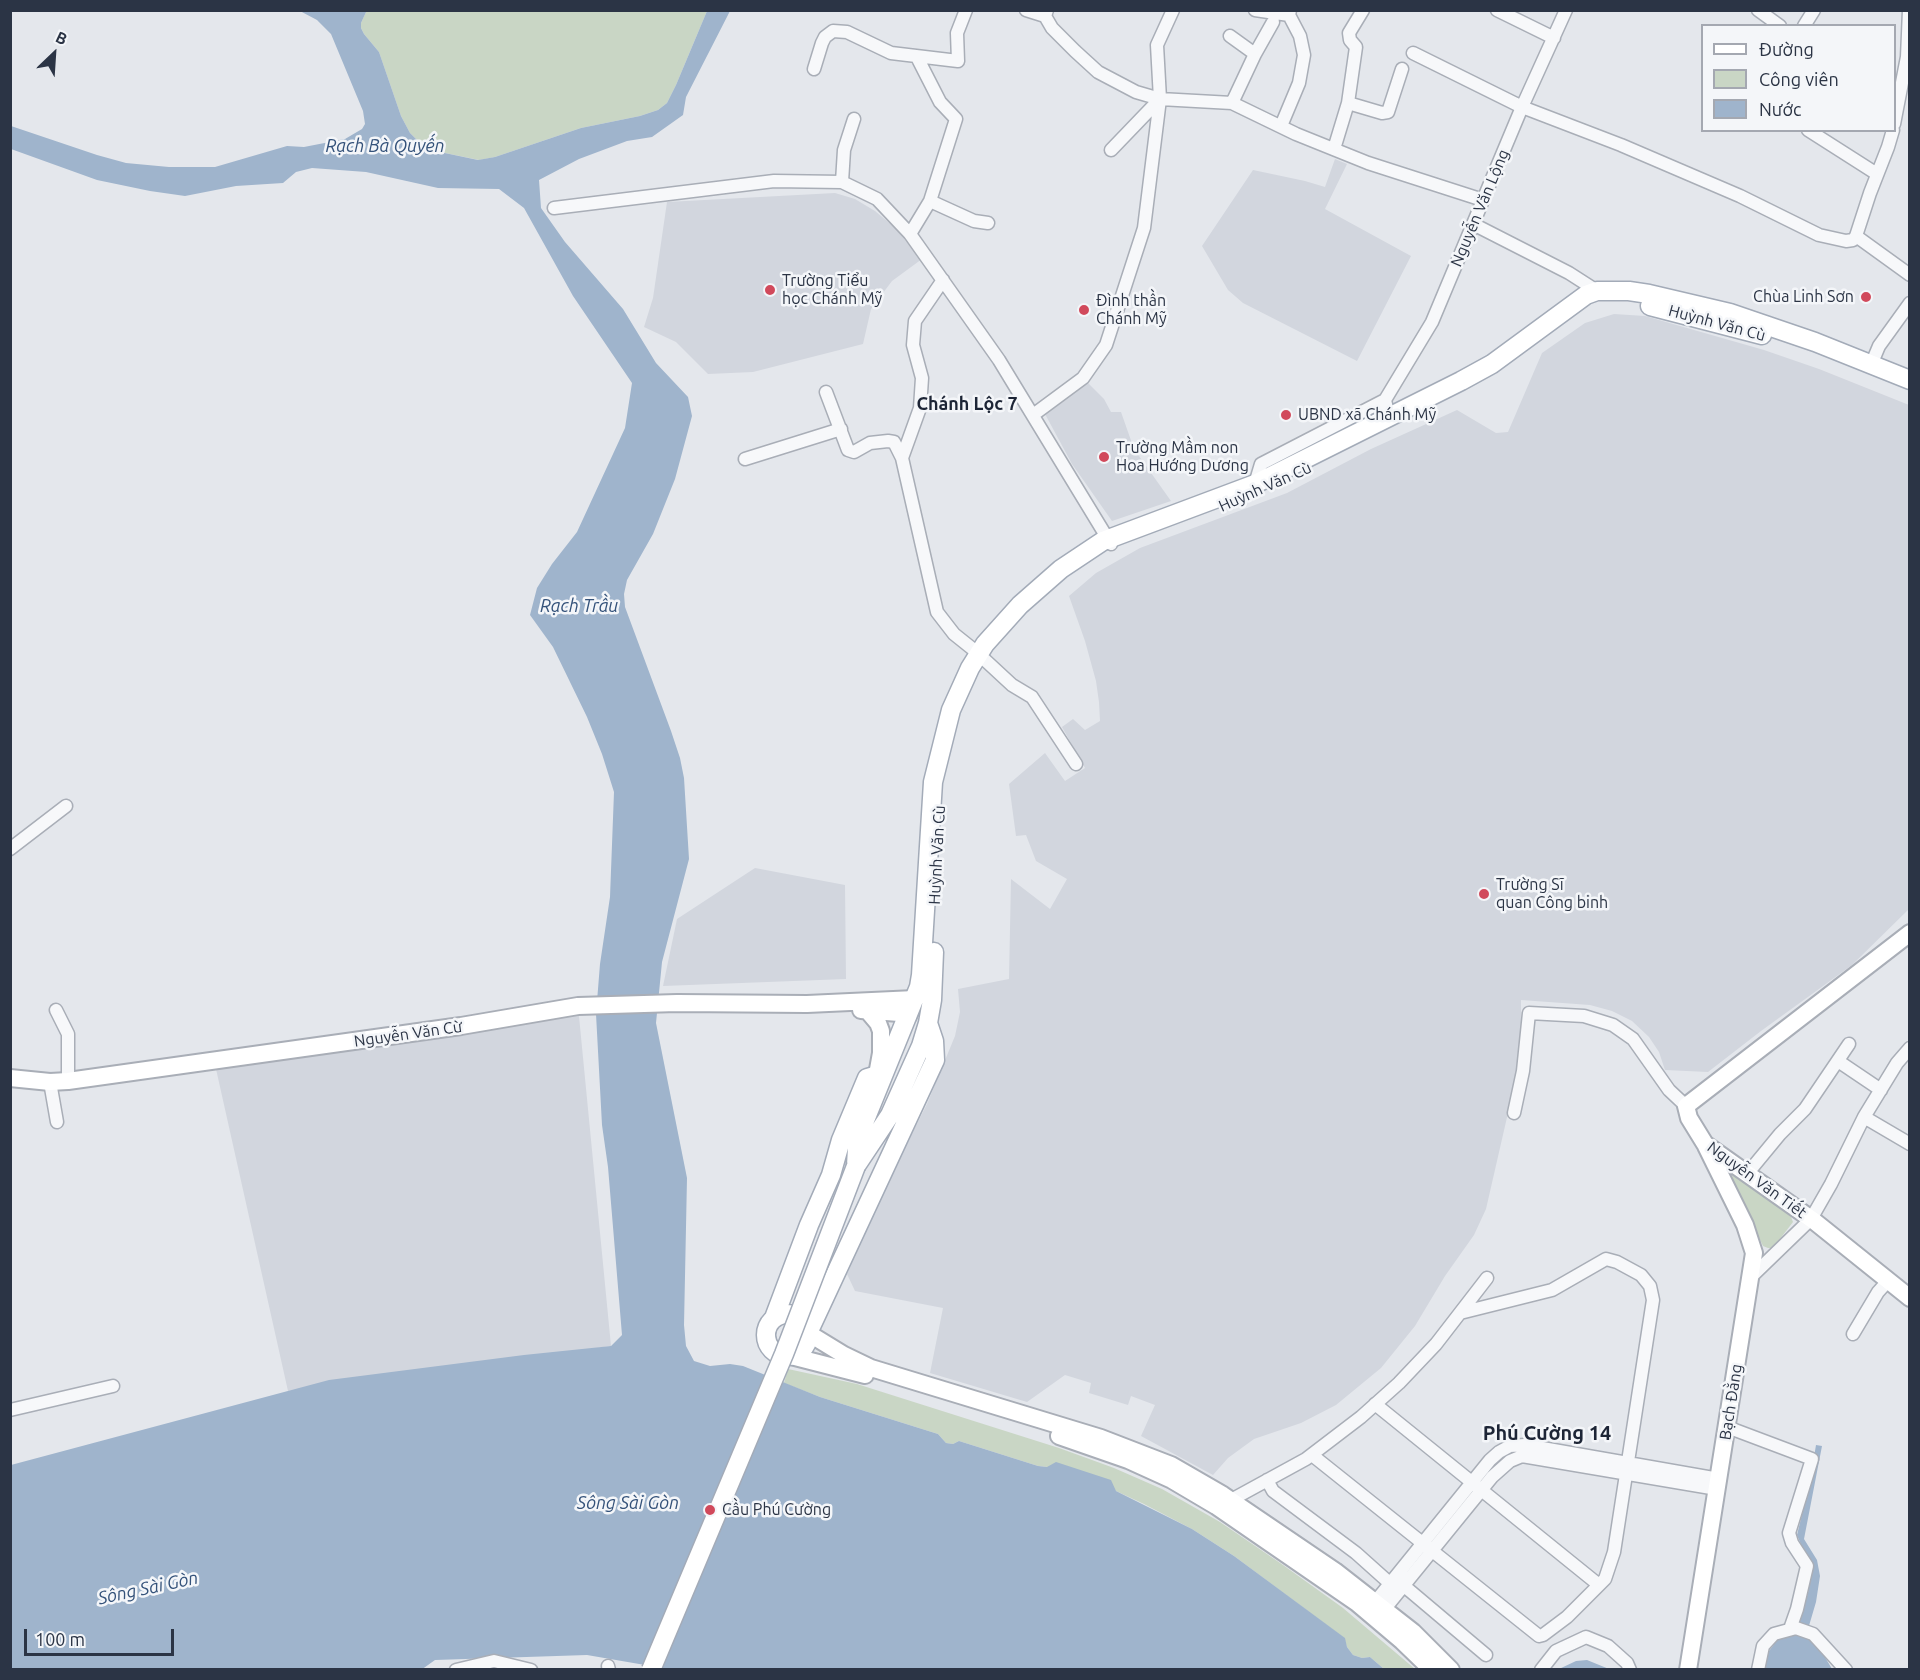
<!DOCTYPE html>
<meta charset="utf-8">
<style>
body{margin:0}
#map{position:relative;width:1920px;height:1680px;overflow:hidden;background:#e4e7ec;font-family:Ubuntu,sans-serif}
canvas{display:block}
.frame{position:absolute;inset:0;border:12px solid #2b3445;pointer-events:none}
.legend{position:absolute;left:1701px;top:24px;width:195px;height:108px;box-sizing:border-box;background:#f4f6f9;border:2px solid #a4a8b1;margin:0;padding:8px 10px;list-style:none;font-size:18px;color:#2b3445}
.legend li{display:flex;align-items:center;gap:12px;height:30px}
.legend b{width:30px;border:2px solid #a4a8b1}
.north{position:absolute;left:24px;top:24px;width:60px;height:60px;-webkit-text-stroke:4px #f4f6f9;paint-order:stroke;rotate:25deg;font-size:16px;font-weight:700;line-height:24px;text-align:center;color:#2b3445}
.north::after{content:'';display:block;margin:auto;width:21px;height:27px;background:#2b3445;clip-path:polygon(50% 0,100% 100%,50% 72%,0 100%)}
.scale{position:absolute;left:24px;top:1629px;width:150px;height:27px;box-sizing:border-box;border:3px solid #2b3445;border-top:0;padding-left:8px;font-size:18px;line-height:21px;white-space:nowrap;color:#2b3445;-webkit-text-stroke:4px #f4f6f9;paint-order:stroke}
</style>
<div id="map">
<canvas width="1920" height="1680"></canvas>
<div class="frame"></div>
<ul class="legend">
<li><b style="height:8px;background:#fff"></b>Đường</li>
<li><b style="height:16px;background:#c9d6c5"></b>Công viên</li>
<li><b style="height:16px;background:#9fb4cc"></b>Nước</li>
</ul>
<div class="north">B</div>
<div class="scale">100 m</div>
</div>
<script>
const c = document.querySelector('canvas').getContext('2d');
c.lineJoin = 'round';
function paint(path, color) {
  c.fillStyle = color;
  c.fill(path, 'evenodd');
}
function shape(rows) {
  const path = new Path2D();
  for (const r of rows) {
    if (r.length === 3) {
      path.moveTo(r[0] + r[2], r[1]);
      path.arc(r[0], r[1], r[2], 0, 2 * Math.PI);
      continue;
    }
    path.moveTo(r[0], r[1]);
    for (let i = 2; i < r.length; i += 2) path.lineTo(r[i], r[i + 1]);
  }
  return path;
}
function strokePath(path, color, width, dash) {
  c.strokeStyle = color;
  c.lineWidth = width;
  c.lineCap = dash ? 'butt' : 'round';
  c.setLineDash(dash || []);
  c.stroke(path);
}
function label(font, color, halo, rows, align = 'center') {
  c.font = font + ' Ubuntu,sans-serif';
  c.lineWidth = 5;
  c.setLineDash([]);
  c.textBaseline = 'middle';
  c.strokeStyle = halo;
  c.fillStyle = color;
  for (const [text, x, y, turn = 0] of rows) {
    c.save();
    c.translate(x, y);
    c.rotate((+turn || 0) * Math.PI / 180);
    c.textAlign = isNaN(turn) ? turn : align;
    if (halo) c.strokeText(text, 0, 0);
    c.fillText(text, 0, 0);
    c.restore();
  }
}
paint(shape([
 [1335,159,1347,164,1325,209,1411,256,1357,361,1243,303,1228,290,1202,246,1253,170,1305,181,1325,187],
 [835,193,855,199,875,211,894,227,922,259,892,281,871,309,863,344,753,372,708,374,676,342,644,327,653,298,667,202],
 [1614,314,1645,316,1764,350,1819,369,1909,405,1909,909,1852,965,1761,1031,1708,1072,1665,1070,1659,1052,1649,1037,1632,1021,1612,1011,1590,1005,1521,1000,1521,1039,1516,1078,1486,1209,1474,1235,1445,1276,1415,1326,1381,1368,1336,1405,1301,1423,1254,1439,1228,1458,1213,1475,1141,1436,1155,1405,1131,1396,1128,1405,1089,1393,1091,1383,1065,1375,1027,1402,930,1373,943,1308,855,1291,847,1274,881,1195,927,1104,955,1036,960,1012,958,989,1009,979,1011,879,1050,909,1067,879,1036,861,1026,835,1016,836,1009,784,1045,753,1065,781,1085,768,1062,727,1073,719,1085,730,1100,721,1099,702,1096,681,1085,641,1069,596,1096,573,1140,548,1287,493,1371,449,1457,410,1496,433,1508,432,1542,353,1585,323],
 [1088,383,1104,399,1111,412,1121,412,1134,449,1171,501,1112,521,1072,464,1045,414],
 [755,868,845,885,846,979,663,986,677,919],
 [578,1006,611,1346,288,1391,214,1060]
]), '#d2d6de');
paint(shape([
 [367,10,707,11,676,85,667,103,658,110,640,116,581,128,495,157,479,160,440,152,418,141,410,133,401,116,379,52,364,34,361,28,361,23],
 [1732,1173,1788,1213,1791,1217,1793,1222,1773,1248,1768,1248,1763,1246,1731,1180],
 [788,1369,857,1384,1059,1448,1114,1468,1162,1489,1220,1522,1283,1565,1343,1608,1415,1669,1384,1669,1370,1657,1362,1658,1353,1655,1347,1647,1344,1638,1234,1556,1192,1529,1144,1504,1116,1491,1047,1467,1038,1466,959,1441,953,1444,946,1443,938,1434,820,1397,784,1383]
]), '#c9d6c5');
paint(shape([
 [367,10,361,23,361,28,364,34,379,52,401,116,410,133,418,141,440,152,478,160,495,157,581,128,640,116,658,110,667,103,676,85,707,11,730,11,686,97,683,115,652,137,627,141,579,159,539,180,541,208,565,242,623,309,656,363,688,397,692,416,675,479,653,534,627,580,624,594,625,607,671,731,680,758,684,778,689,859,662,962,656,1023,687,1178,684,1325,686,1346,694,1361,710,1366,730,1364,743,1366,820,1397,938,1434,946,1443,953,1444,959,1441,1038,1466,1047,1467,1056,1462,1111,1480,1116,1491,1192,1529,1234,1556,1345,1638,1347,1647,1353,1655,1362,1658,1370,1657,1384,1669,674,1670,587,1655,435,1660,421,1670,11,1669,11,1465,329,1380,524,1355,611,1346,622,1335,608,1167,602,1125,596,1014,600,964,610,897,614,792,602,754,587,717,553,647,530,615,537,588,552,564,577,532,625,428,632,383,573,296,524,208,499,189,438,188,366,172,312,168,296,172,283,183,236,186,185,196,150,191,97,180,11,149,11,126,97,155,126,163,169,167,215,167,287,146,304,147,345,139,362,129,365,124,363,111,331,34,317,20,300,11],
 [1816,1445,1822,1446,1804,1539,1817,1560,1820,1576,1816,1602,1806,1636,1822,1652,1832,1669,1764,1670,1769,1651,1778,1639,1796,1634,1808,1593,1812,1571,1797,1535,1810,1481],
 [1587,1660,1609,1669,1559,1669,1576,1661]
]), '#9fb4cc');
const street = shape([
 [1026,10,1045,16],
 [1047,10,1045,16,1052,28,1075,51,1098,72,1136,92,1160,99,1232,103,1296,134,1368,163,1483,200],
 [1255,10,1289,15],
 [1497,10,1554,38],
 [1566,10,1522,107,1621,145,1740,196,1819,235,1846,241,1853,240,1856,236],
 [1758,10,1780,26],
 [1804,26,1814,10],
 [1230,36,1255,54,1232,103],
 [1255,54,1273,22],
 [814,69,822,43,825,37,833,31,847,32,891,53,958,61,957,33,966,10],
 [1348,103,1382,113,1388,112,1402,69],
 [1894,124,1907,57,1909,10],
 [1281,126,1299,83,1304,55,1300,36,1289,15,1290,10],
 [1808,130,1877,174],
 [1893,130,1888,147,1870,193,1856,236,1910,275],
 [1334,149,1348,103,1356,47,1350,40,1349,33,1363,10],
 [1111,150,1160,99,1157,45,1173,10],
 [842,182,844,150,854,119],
 [930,201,974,221,988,223],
 [554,208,774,181,842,182,877,199,910,234,999,360,1111,544],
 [1473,224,1569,273,1597,291],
 [910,234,930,201,956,119,940,102,917,57],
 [943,280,915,321,913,345,922,378,920,408,902,458,937,612,954,634,979,654],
 [1871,365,1879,346,1910,303],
 [826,392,848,450,854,452,870,443,888,441,894,442,902,458],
 [1033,415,1083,378,1106,345,1144,228,1160,99],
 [1389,417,1385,400,1432,322,1522,107,1413,53],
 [745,459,841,429],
 [1255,484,1261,464,1385,400],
 [985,660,1012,685,1032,697,1076,764],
 [10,849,66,806],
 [56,1010,68,1034,68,1081],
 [1838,1061,1881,1090],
 [50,1082,57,1122],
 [1514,1113,1523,1071,1529,1013,1584,1016,1613,1025,1633,1039,1669,1090,1686,1106],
 [1864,1117,1910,1144],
 [1747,1174,1780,1134,1805,1109,1849,1044],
 [1751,1277,1811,1219,1831,1184,1864,1117,1897,1063,1910,1048],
 [1853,1334,1878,1292,1888,1281],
 [1375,1404,1599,1585],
 [10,1410,113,1386],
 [1727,1427,1812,1459,1789,1533,1792,1543,1807,1566,1797,1609,1790,1629],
 [1312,1455,1539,1636,1543,1635,1567,1617,1605,1579,1614,1552,1653,1300,1650,1286,1641,1275,1617,1262,1606,1259,1552,1290,1460,1313],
 [1267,1480,1273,1491,1356,1553,1394,1587,1399,1588,1403,1585,1486,1655],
 [1231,1500,1306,1459,1361,1417,1399,1383,1436,1344,1487,1278],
 [1371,1607,1490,1460,1499,1452,1510,1446,1525,1445,1719,1479],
 [1379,1616,1492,1477,1510,1461,1522,1456,1717,1489],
 [608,1666,609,1670],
 [456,1670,494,1661,531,1670],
 [1541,1670,1556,1651,1586,1637,1608,1646,1627,1663,1630,1670],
 [1758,1670,1763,1646,1774,1634,1796,1628,1813,1634,1846,1670]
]);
const secondary = shape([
 [1910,933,1686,1106,1689,1118,1705,1144,1814,1221,1910,1298],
 [861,1010,899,1013,908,1016],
 [867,1010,878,1023,881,1031,881,1053,877,1075],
 [10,1078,50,1082,68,1081,461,1026,578,1006,677,1003,807,1004,915,999],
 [808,1333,844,1355,871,1368,1101,1438,1171,1465,1223,1495,1335,1571,1413,1632,1451,1670],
 [791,1356,865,1375],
 [1059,1436,1128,1460,1172,1480,1216,1506,1357,1603,1402,1641,1432,1670],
 [1688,1670,1754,1253,1745,1225,1706,1146]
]);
const primary = shape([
 [1650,306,1762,335],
 [856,1166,857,1148,861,1130,919,987,921,975,933,782,951,710,970,668,985,644,1020,605,1061,569,1103,541,1255,484,1461,381,1492,364,1586,295,1597,291,1629,291,1649,294,1730,313,1815,342,1910,380],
 [856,1166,890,1115,921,1046,928,1023,932,1000,934,952],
 [787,1335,21],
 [774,1318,809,1225,831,1175,841,1140,867,1078,877,1075],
 [808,1333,935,1060,934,1041,928,1023]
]);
strokePath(street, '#a9aeb7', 15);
strokePath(secondary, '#a9aeb7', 20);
strokePath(primary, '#a3abb8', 21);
strokePath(street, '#f7f8fa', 12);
strokePath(secondary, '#fff', 16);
strokePath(primary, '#fff', 18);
const primaryBridge = shape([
 [651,1670,784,1354,856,1166]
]);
strokePath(primaryBridge, '#a3abb8', 21, []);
strokePath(primaryBridge, '#fff', 18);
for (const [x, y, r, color] of [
 [770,290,6,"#d1495b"],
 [1866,297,6,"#d1495b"],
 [1084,310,6,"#d1495b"],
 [1286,415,6,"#d1495b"],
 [1104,457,6,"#d1495b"],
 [1484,894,6,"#d1495b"],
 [710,1510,6,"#d1495b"]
]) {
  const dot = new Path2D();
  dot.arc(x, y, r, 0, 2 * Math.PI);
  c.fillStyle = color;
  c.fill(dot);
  strokePath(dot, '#f4f6f9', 2);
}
label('16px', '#2b3445', '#f4f6f9', [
 ["Nguyễn Văn Lộng",1480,208,-67],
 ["Huỳnh Văn Cù",1717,323,15],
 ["Huỳnh Văn Cù",1265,487,-24],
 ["Huỳnh Văn Cù",937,855,-87],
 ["Nguyễn Văn Cừ",408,1034,-8],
 ["Nguyễn Văn Tiết",1757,1180,36],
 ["Bạch Đằng",1731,1402,-81]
]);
label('16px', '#2b3445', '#f4f6f9', [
 ["Trường Tiểu",782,281],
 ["học Chánh Mỹ",782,299],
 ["Chùa Linh Sơn",1854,297,"right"],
 ["Đình thần",1096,301],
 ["Chánh Mỹ",1096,319],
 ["UBND xã Chánh Mỹ",1298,415],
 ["Trường Mầm non",1116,448],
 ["Hoa Hướng Dương",1116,466],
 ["Trường Sĩ",1496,885],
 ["quan Công binh",1496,903],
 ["Cầu Phú Cường",722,1510]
], 'left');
label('italic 18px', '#34527a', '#f4f6f9', [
 ["Rạch Bà Quyến",385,146],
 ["Rạch Trầu",579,606],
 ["Sông Sài Gòn",628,1503],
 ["Sông Sài Gòn",148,1588,-12]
]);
label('bold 18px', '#1d2536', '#f4f6f9', [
 ["Chánh Lộc 7",967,404]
]);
label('bold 20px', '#1d2536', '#f4f6f9', [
 ["Phú Cường 14",1547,1433]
]);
</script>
